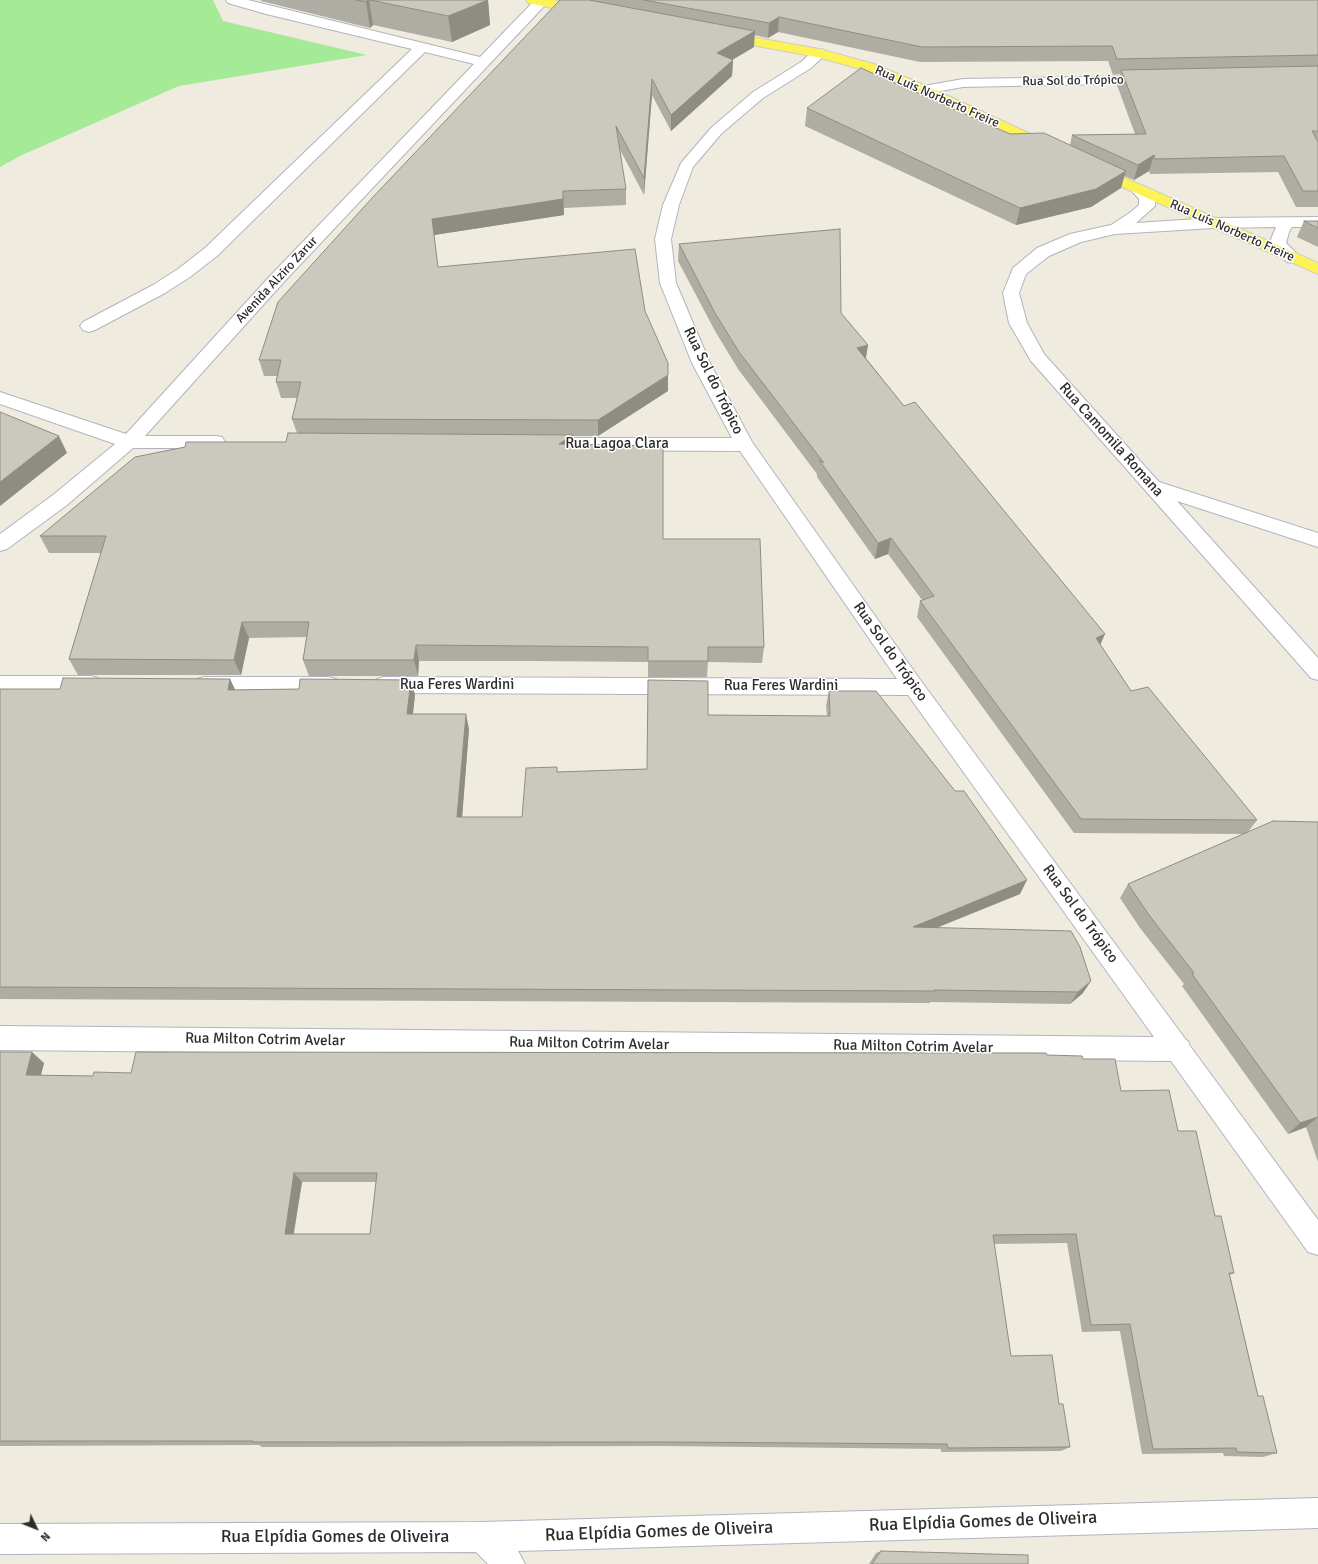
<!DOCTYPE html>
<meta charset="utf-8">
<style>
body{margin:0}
#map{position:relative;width:1318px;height:1564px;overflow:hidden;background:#efebde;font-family:Signika,sans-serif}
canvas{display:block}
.north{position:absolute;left:16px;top:1508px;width:40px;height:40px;-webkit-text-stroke:3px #fff;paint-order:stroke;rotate:133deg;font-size:11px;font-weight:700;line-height:16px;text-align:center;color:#2d2d2d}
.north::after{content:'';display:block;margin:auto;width:14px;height:18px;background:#2d2d2d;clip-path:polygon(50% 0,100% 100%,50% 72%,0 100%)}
</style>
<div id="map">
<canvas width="1318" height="1564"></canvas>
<div class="north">N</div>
</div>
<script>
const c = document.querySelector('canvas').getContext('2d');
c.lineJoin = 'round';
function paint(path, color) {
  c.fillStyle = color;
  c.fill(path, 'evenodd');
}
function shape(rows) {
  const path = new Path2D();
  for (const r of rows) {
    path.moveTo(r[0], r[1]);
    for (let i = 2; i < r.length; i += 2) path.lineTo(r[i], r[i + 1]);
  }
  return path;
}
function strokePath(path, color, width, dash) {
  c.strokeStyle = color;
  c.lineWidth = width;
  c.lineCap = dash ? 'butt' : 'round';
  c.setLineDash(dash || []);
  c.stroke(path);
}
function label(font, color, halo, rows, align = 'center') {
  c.font = font + ' Signika,sans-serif';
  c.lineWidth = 3;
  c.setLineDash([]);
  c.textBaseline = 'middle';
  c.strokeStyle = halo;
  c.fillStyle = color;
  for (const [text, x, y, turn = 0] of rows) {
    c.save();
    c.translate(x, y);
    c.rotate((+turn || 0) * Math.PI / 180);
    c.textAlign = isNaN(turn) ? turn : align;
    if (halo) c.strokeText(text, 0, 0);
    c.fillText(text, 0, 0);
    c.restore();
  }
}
paint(shape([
 [0,0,213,0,223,21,367,55,179,86,22,155,0,167]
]), '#a5ea97');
const minor = shape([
 [226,0,248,0,480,57,535,0,546,0,548,2,282,284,145,436,216,436,222,437,225,442,222,447,216,448,133,448,67,505,7,549,0,551,0,534,53,495,115,444,0,404,0,392,126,434,270,276,474,64,425,52,217,256,190,277,165,293,95,330,89,332,83,330,80,326,83,322,153,285,178,269,205,248,412,49,266,14,228,3,226,0],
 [819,49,824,50,826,53,824,56,811,68,763,98,721,134,693,167,679,205,671,239,676,283,710,363,752,442,921,681,1186,1040,1188,1041,1190,1046,1318,1220,1318,1255,1308,1252,1171,1061,0,1050,0,1026,1154,1037,908,695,384,693,377,691,374,685,377,679,384,677,897,679,740,451,544,450,538,449,535,444,538,439,544,438,732,438,692,363,660,283,655,239,663,205,681,163,711,128,753,92,801,62,814,50,819,49],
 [1148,76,1153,77,1155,80,1153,83,963,87,924,94,919,93,917,90,919,87,924,86,963,79,1148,76],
 [1139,185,1145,187,1153,195,1155,198,1155,206,1136,223,1213,218,1318,217,1318,227,1292,227,1289,232,1286,243,1301,258,1299,262,1293,263,1287,262,1269,244,1276,227,1213,228,1115,234,1081,242,1049,256,1026,274,1019,293,1027,323,1044,354,1159,482,1318,533,1318,547,1177,501,1318,658,1318,680,1311,678,1031,361,1009,323,1003,293,1013,268,1037,248,1070,234,1111,225,1131,212,1139,205,1139,199,1131,190,1133,187,1139,185],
 [0,676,91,676,98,678,101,684,98,690,91,692,0,692,0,676],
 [204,677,329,677,336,679,339,685,336,691,329,693,204,693,197,691,194,685,197,679,204,677],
 [1318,1498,1318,1528,518,1551,525,1564,488,1564,476,1552,0,1554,0,1524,482,1522,1318,1498]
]);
const major = shape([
 [526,0,553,0,591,8,593,11,591,14,586,15,528,3,526,0],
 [724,32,819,49,874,64,929,87,1050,143,1053,146,1050,149,1045,151,1040,149,919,93,864,70,817,57,719,39,717,36,719,33,724,32],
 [1096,165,1318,263,1318,274,1091,173,1088,170,1091,167,1096,165]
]);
strokePath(minor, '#b2b3c1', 2);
strokePath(major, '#cdcdcd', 2);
paint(minor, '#fff');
paint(major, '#fdf356');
paint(shape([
 [261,0,488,0,490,25,452,42,373,25,370,28,261,1],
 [560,0,1318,0,1318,207,1296,207,1278,172,1150,174,1149,171,1134,180,1124,176,1121,188,1091,207,1016,225,805,126,807,108,1010,134,1070,145,1072,135,1135,134,1117,85,1120,74,1113,75,1108,61,920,62,778,32,768,38,754,35,754,47,732,60,733,60,732,76,671,131,652,95,644,195,619,148,626,189,626,205,564,208,564,215,434,235,438,267,645,311,668,391,598,436,573,436,574,444,663,539,764,647,762,663,708,662,707,677,648,677,648,662,532,661,419,661,418,676,309,676,303,660,307,637,249,638,241,675,78,675,69,659,101,553,49,553,40,536,286,442,297,433,292,419,297,398,281,398,276,382,277,376,264,376,259,360],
 [1304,221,1318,221,1318,247,1297,237],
 [679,244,841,313,868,345,866,358,904,406,1100,645,1131,691,1257,820,1248,832,1318,822,1318,1162,1306,1127,1288,1134,1182,986,1184,984,1140,928,1120,898,1128,884,1243,834,1074,833,917,617,920,601,922,600,888,554,875,559,817,477,817,474,738,369,715,331,678,261],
 [230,679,235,690,299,689,411,680,415,695,413,714,469,729,462,817,522,817,558,772,647,769,708,715,827,716,826,706,829,691,1020,894,938,927,1083,993,1070,1004,930,1002,930,1003,0,999,0,689,60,689],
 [0,1052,44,1063,41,1075,93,1076,131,1073,1047,1055,1083,1059,1121,1091,1178,1131,1215,1216,1234,1273,1230,1275,1258,1396,1277,1453,1263,1457,1224,1456,1223,1453,1142,1454,1120,1331,1082,1332,1067,1243,994,1244,1011,1356,1059,1404,1070,1447,1061,1451,941,1452,941,1449,663,1446,300,1447,262,1447,259,1445,0,1446],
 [302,1182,376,1182,370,1234,294,1234],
 [881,1551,1028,1564,869,1564,876,1553]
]), '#afada3');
paint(shape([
 [368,0,369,0,373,25,370,28,366,2],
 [488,0,490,25,452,42,448,16],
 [779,17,778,32,768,38,769,23],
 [755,31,754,47,717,69,717,53],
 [733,60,732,76,671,131,671,115],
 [652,79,652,95,644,195,644,178],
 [1154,155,1149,171,1134,180,1138,165],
 [1126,171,1121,188,1091,207,1016,225,1020,208],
 [563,191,564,215,434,235,440,283,432,219],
 [868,345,865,362,857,348],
 [668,375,668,391,598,436,598,420],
 [573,435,574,452,559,444],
 [59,436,67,453,0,506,0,482],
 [891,538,888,554,875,559,878,543],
 [242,622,249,638,241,675,234,660],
 [1105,634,1098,650,1096,638],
 [416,645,419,661,418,676,414,660],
 [230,679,237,694,228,690],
 [411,680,415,695,411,729,407,714],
 [466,714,469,729,461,831,457,817],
 [1027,880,1020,894,909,939,913,927],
 [1091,981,1083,993,1070,1004,1078,992],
 [32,1052,44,1063,38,1086,26,1075],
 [1318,1117,1306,1127,1288,1134,1300,1123],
 [294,1173,302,1182,292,1242,285,1234]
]), '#8e8d84');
const building = shape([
 [356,0,368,0,366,2,356,0],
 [370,0,488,0,448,16,370,0],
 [560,0,589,0,755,31,717,53,733,60,671,115,652,79,644,178,616,126,626,189,563,191,563,199,432,219,438,267,635,249,645,311,668,363,668,375,598,420,292,419,301,382,276,382,281,360,259,360,278,302,372,198,560,0],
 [644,0,1318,0,1318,55,1117,59,1112,46,922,47,779,17,769,23,644,0],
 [1318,66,1318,131,1312,131,1318,142,1318,191,1303,191,1284,156,1155,159,1154,155,1138,165,1072,135,1146,134,1121,70,1318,66],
 [861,68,1010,134,1044,133,1126,171,1096,189,1020,208,807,108,861,68],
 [1304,221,1318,221,1318,228,1304,221],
 [840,229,841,313,868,345,857,348,904,406,915,402,1105,634,1096,638,1131,691,1148,687,1257,820,1081,819,920,601,934,596,891,538,878,543,819,460,824,463,739,352,715,313,679,244,840,229],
 [0,412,59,436,0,482,0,412],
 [288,433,573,435,559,444,663,446,663,539,760,539,764,647,708,647,708,661,648,661,648,647,530,646,416,645,414,660,303,660,309,622,242,622,234,660,69,659,106,536,40,536,135,457,185,447,186,442,286,442,288,433],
 [63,678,230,679,228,690,299,689,300,679,411,680,407,714,466,714,457,817,522,817,526,768,557,767,557,772,647,769,648,680,708,681,708,715,830,716,829,691,876,691,955,791,964,791,1027,880,913,927,1071,931,1080,947,1091,981,1078,992,934,990,935,991,0,987,0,689,60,689,63,678],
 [1273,821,1318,822,1318,1117,1300,1123,1192,974,1194,973,1149,915,1128,884,1273,821],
 [0,1052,32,1052,26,1075,93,1076,94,1072,131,1073,136,1052,1046,1053,1047,1055,1082,1056,1083,1059,1115,1059,1121,1091,1169,1090,1178,1131,1196,1131,1215,1216,1221,1216,1234,1273,1229,1273,1258,1396,1263,1396,1277,1453,1237,1452,1236,1448,1153,1449,1130,1324,1091,1325,1076,1234,993,1235,1011,1356,1052,1355,1059,1404,1063,1404,1070,1447,948,1448,947,1444,663,1442,253,1442,253,1441,0,1441,0,1052],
 [294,1173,377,1173,370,1234,285,1234,294,1173],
 [881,1551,1028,1555,1028,1564,872,1564,881,1551]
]);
paint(building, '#cbc9bd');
strokePath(building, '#8e8d84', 1);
label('13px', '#2d2d2d', '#fff', [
 ["Rua Sol do Trópico",1073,81,-1],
 ["Rua Luís Norberto Freire",937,97,24],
 ["Rua Luís Norberto Freire",1232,231,24],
 ["Avenida Alziro Zarur",277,280,-47]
]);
label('15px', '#2d2d2d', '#fff', [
 ["Rua Sol do Trópico",713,381,64],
 ["Rua Camomila Romana",1111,440,48],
 ["Rua Lagoa Clara",617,444],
 ["Rua Sol do Trópico",890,652,55],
 ["Rua Feres Wardini",457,685],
 ["Rua Feres Wardini",781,686],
 ["Rua Sol do Trópico",1080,914,54],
 ["Rua Milton Cotrim Avelar",265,1040,1],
 ["Rua Milton Cotrim Avelar",589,1044,1],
 ["Rua Milton Cotrim Avelar",913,1047,1]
]);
label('18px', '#2d2d2d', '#fff', [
 ["Rua Elpídia Gomes de Oliveira",983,1522,-2],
 ["Rua Elpídia Gomes de Oliveira",659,1532,-2],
 ["Rua Elpídia Gomes de Oliveira",335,1537]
]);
</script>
